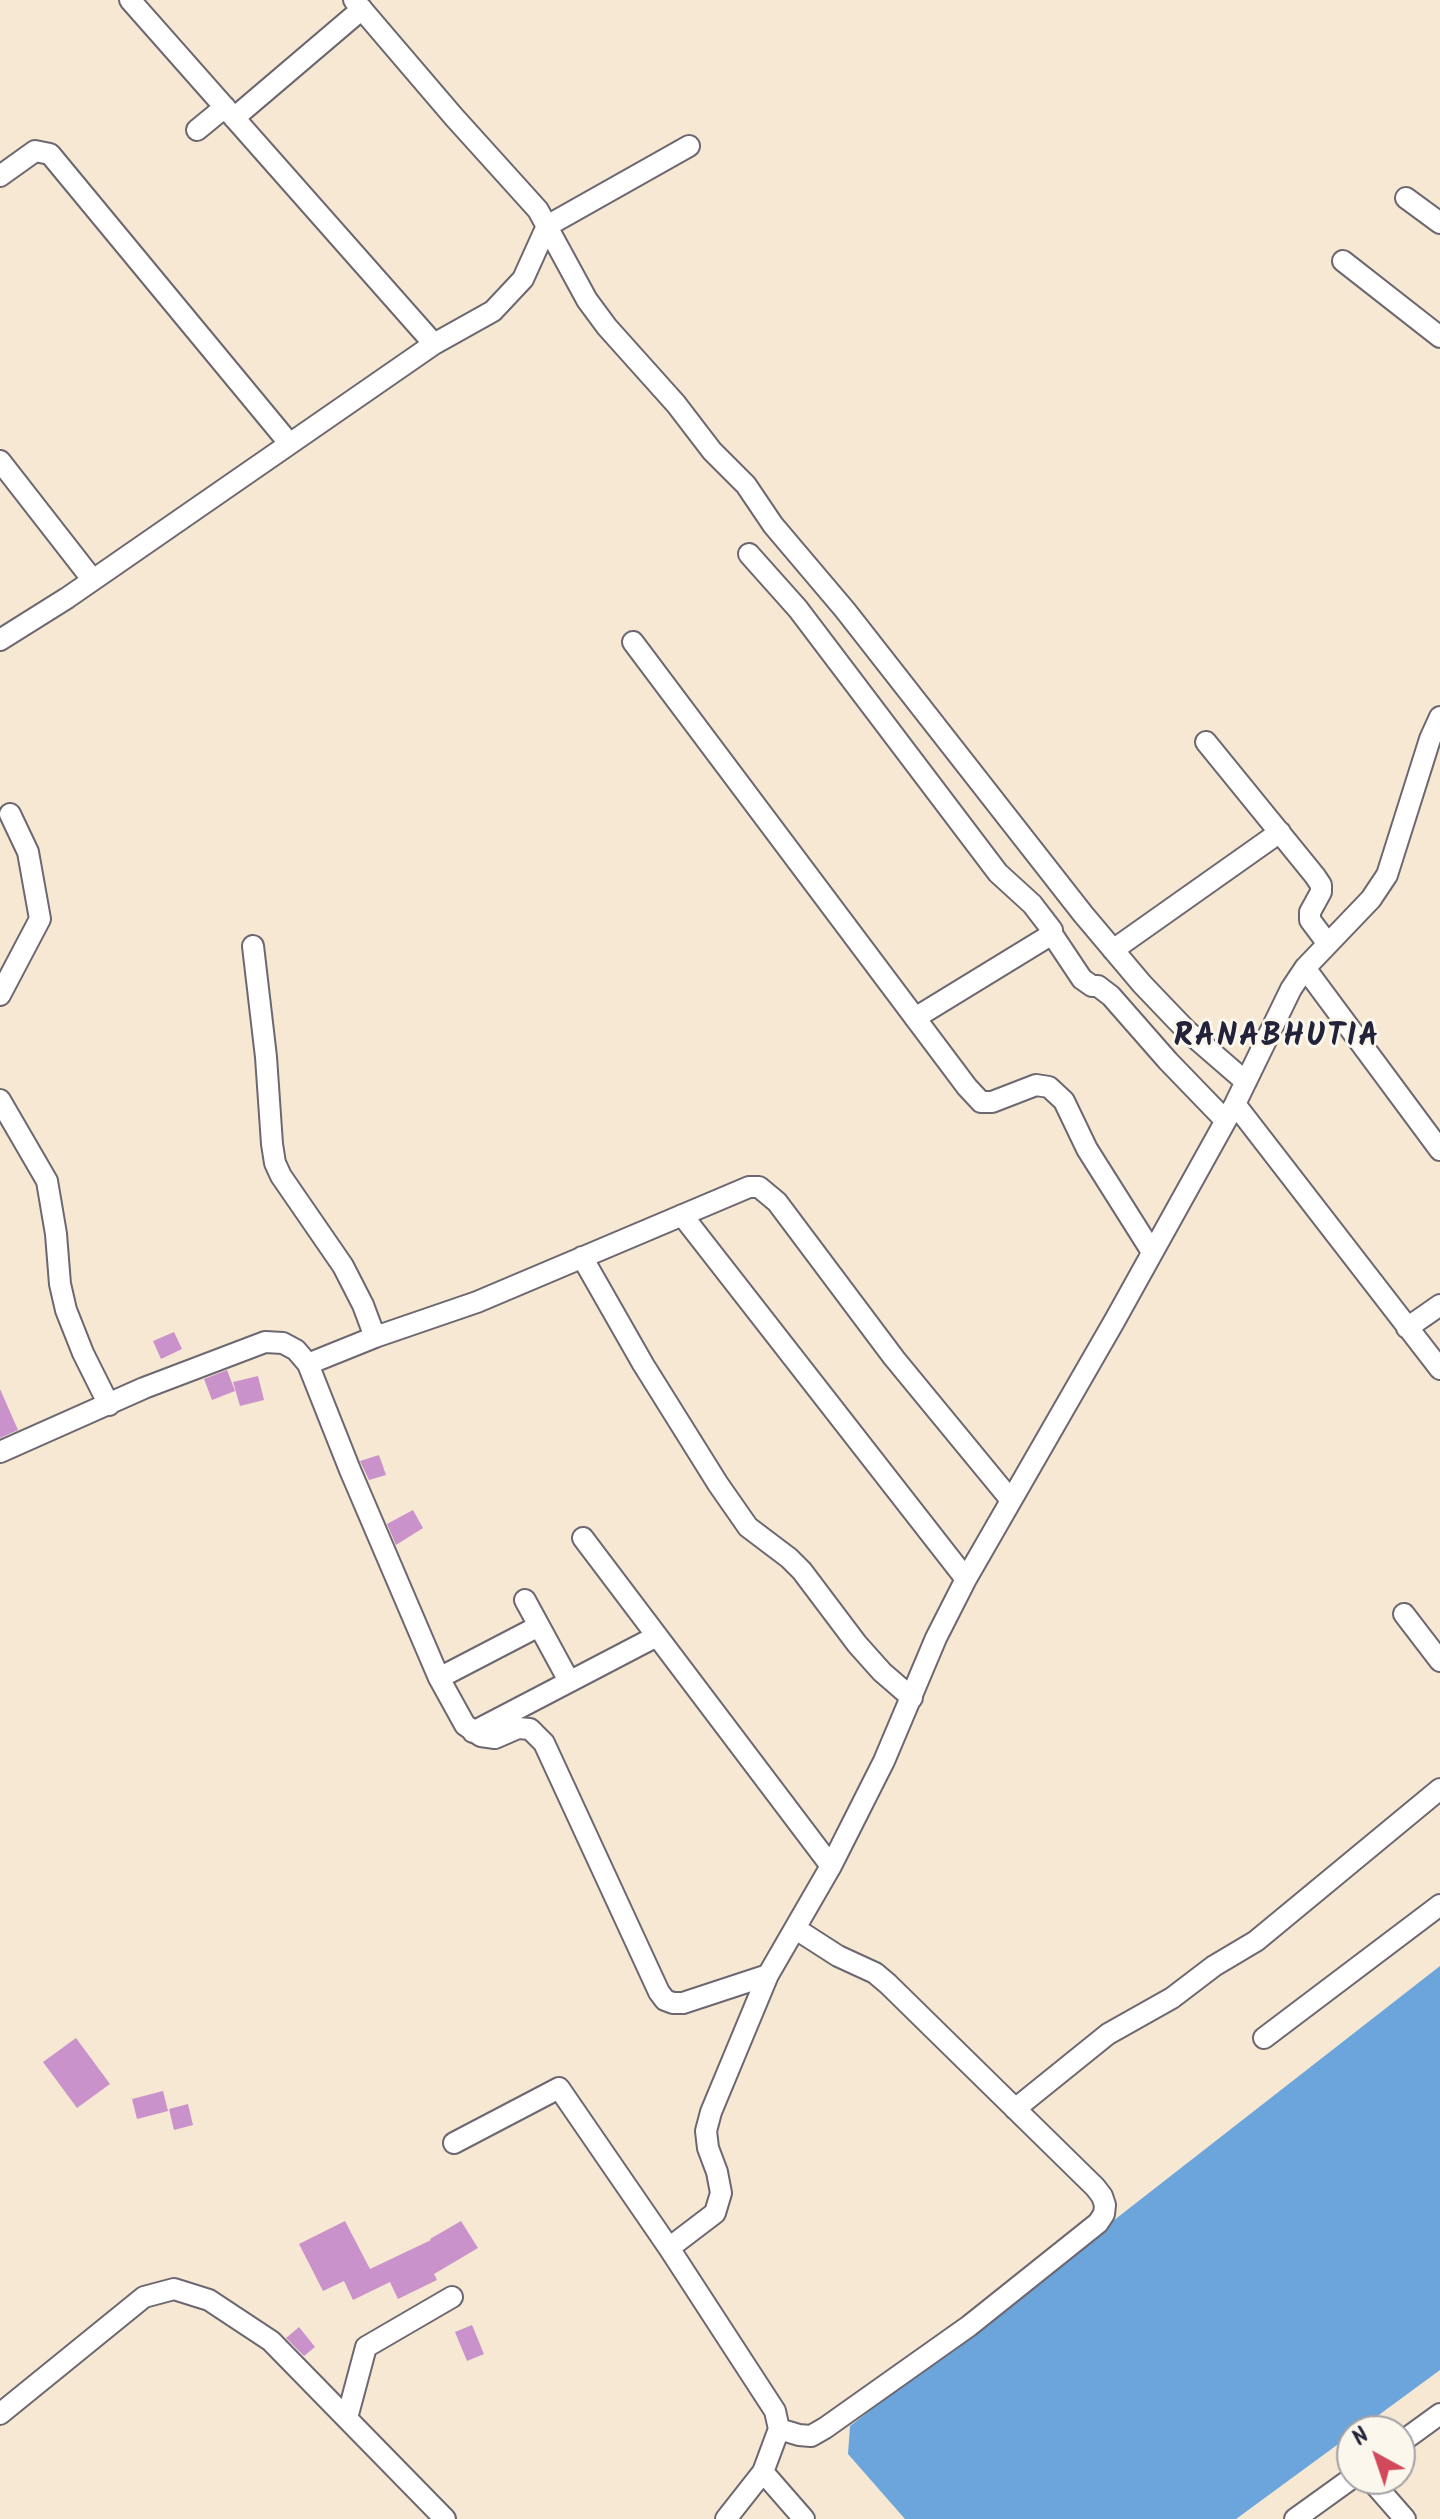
<!DOCTYPE html>
<style>
body{margin:0}
#map{position:relative;width:1440px;height:2519px;overflow:hidden;background:#f6e8d3;font-family:Kalam,sans-serif}
canvas{display:block}
.north{position:absolute;left:1336px;top:2415px;width:80px;height:80px;box-sizing:border-box;background:#fbf7ec;border:2px solid #a4a2a5;border-radius:50%;rotate:320deg;font-size:22px;font-weight:700;line-height:32px;text-align:center;color:#22223b}
.north::after{content:'';display:block;margin:auto;width:28px;height:36px;background:#d1495b;clip-path:polygon(50% 0,100% 100%,50% 72%,0 100%)}
</style>
<div id="map">
<canvas width="1440" height="2519"></canvas>
<div class="north">N</div>
</div>
<script>
const c = document.querySelector('canvas').getContext('2d');
c.lineJoin = 'round';
function paint(path, color) {
  c.fillStyle = color;
  c.fill(path, 'evenodd');
}
function shape(rows) {
  const path = new Path2D();
  for (const r of rows) {
    path.moveTo(r[0], r[1]);
    for (let i = 2; i < r.length; i += 2) path.lineTo(r[i], r[i + 1]);
  }
  return path;
}
function strokePath(path, color, width, dash) {
  c.strokeStyle = color;
  c.lineWidth = width;
  c.lineCap = dash ? 'butt' : 'round';
  c.setLineDash(dash || []);
  c.stroke(path);
}
function label(font, color, halo, rows, align = 'center') {
  c.font = font + ' Kalam,sans-serif';
  c.lineWidth = 6;
  c.setLineDash([]);
  c.textBaseline = 'middle';
  c.strokeStyle = halo;
  c.fillStyle = color;
  for (const [text, x, y, turn = 0] of rows) {
    c.save();
    c.translate(x, y);
    c.rotate((+turn || 0) * Math.PI / 180);
    c.textAlign = isNaN(turn) ? turn : align;
    if (halo) c.strokeText(text, 0, 0);
    c.fillText(text, 0, 0);
    c.restore();
  }
}
paint(shape([
 [1440,1966,1440,2370,1357,2431,1352,2431,1352,2434,1236,2519,905,2519,848,2454,850,2426]
]), '#6ba5db');
paint(shape([
 [174,1332,182,1349,161,1359,153,1341],
 [227,1370,235,1391,212,1400,204,1379],
 [258,1376,264,1400,240,1406,233,1382],
 [0,1389,18,1430,0,1438],
 [379,1455,386,1475,369,1480,360,1461],
 [413,1510,423,1528,396,1545,387,1524],
 [76,2038,110,2084,77,2108,43,2062],
 [163,2091,168,2111,137,2119,132,2099],
 [188,2104,193,2125,174,2130,169,2109],
 [345,2221,370,2269,431,2240,430,2239,461,2221,478,2248,434,2274,437,2280,398,2299,390,2282,353,2300,344,2281,323,2291,299,2244],
 [472,2325,484,2354,467,2361,455,2332],
 [299,2327,315,2347,304,2356,286,2338]
]), '#ca92cb');
const street = shape([
 [130,0,434,344],
 [354,0,454,117,538,210,587,300,607,327,676,404,712,451,746,485,773,525,845,610,1083,914,1142,984,1186,1030,1246,1082],
 [234,118,362,9],
 [197,130,225,107],
 [0,176,35,151,50,154,289,443],
 [1406,198,1440,223],
 [1343,261,1440,337],
 [0,461,92,579],
 [749,554,798,609,998,873,1032,904,1052,930,1049,936,915,1018],
 [0,640,67,598,434,344,493,311,523,279,547,226,689,146],
 [633,642,967,1087,981,1102,992,1102,1036,1085,1049,1087,1064,1101,1087,1149,1152,1252],
 [1206,742,1315,876,1321,885,1321,892,1310,912,1310,920,1328,944],
 [1052,934,1082,979,1092,986,1098,986,1111,996,1168,1061,1225,1120],
 [253,946,266,1057,272,1144,275,1163,281,1176,343,1266,363,1305,375,1337],
 [1113,950,1280,832],
 [1305,968,1440,1150],
 [0,995,40,919,28,852,10,814],
 [0,1100,47,1181,56,1234,60,1284,66,1310,83,1353,109,1405],
 [1235,1104,1440,1369],
 [682,1215,966,1579],
 [582,1257,643,1364,718,1484,748,1527,789,1558,802,1571,857,1644,882,1672,912,1698],
 [1407,1328,1440,1305],
 [308,1364,375,1337,477,1302,749,1187,759,1187,777,1202,894,1358,1010,1499],
 [0,1452,144,1388,265,1342,283,1343,296,1350,308,1364,350,1470,439,1678,465,1725,481,1736,495,1738,518,1728,530,1729,544,1743,659,1992,665,2000,673,2003,683,2003,768,1975],
 [583,1538,831,1866],
 [525,1600,569,1681],
 [1404,1614,1440,1661],
 [439,1678,539,1626],
 [473,1732,657,1636],
 [1264,2038,1440,1905],
 [1015,2109,1108,2034,1172,1998,1214,1966,1256,1941,1440,1789],
 [454,2143,559,2088,669,2248],
 [0,2414,144,2297,174,2289,209,2300,271,2341,445,2519],
 [347,2418,366,2347,452,2297],
 [779,2429,799,2435,811,2436,825,2428,969,2326,1098,2223,1104,2214,1105,2205,1102,2196,1095,2187,888,1984,875,1973,838,1956,796,1929],
 [1400,2443,1440,2414],
 [763,2472,804,2519],
 [1370,2479,1405,2519],
 [726,2519,763,2472,779,2429,775,2411,669,2248,715,2213,721,2193,717,2172,708,2148,706,2131,711,2112,768,1975,831,1866,884,1761,936,1638,966,1579,1115,1320,1235,1104,1291,989,1305,968,1371,899,1387,875,1430,739,1440,717],
 [1295,2519,1352,2478]
]);
strokePath(street, '#6c6770', 24);
strokePath(street, '#fff', 20);
c.letterSpacing = '2px';
label('bold 32px', '#22223b', '#fbf7ec', [
 ["RANABHUTIA",1277,1040]
]);
c.letterSpacing = '0px';
</script>
